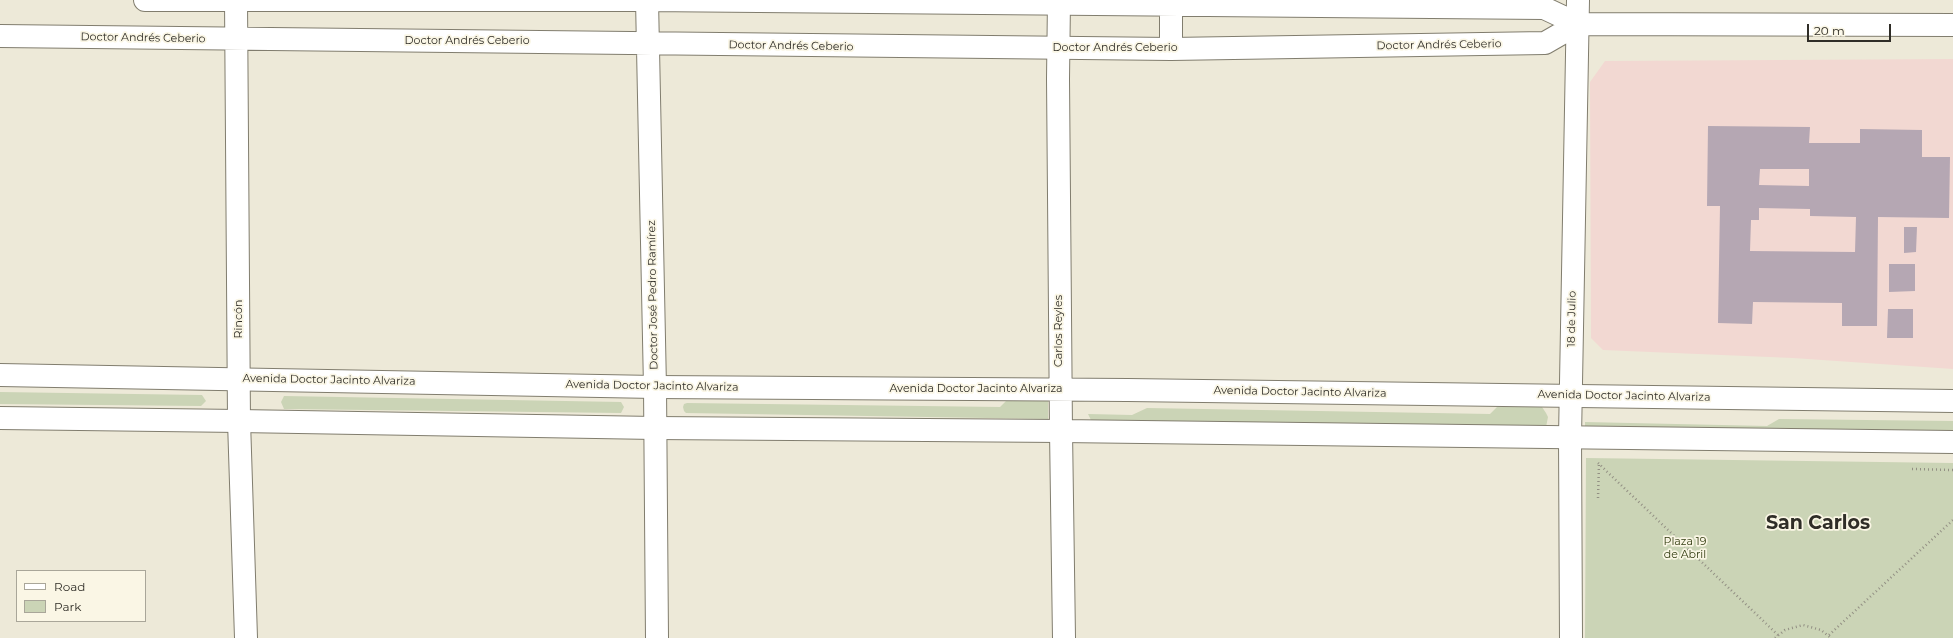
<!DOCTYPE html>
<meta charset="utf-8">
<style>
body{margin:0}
#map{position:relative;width:1953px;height:638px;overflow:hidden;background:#ede9d8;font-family:Montserrat,sans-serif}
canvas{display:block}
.legend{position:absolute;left:16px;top:570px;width:130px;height:52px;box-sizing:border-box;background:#faf6e5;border:1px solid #a9a699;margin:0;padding:5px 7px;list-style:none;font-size:12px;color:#2f2d27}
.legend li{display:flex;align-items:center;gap:8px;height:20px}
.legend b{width:20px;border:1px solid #a9a699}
.scale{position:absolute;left:1807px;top:24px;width:84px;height:18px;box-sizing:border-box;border:2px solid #2f2d27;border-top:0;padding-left:5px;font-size:12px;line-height:14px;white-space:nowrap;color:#2f2d27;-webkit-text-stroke:3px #faf6e5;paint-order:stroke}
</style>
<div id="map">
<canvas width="1953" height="638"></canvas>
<ul class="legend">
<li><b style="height:5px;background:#fff"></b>Road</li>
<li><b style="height:11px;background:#cbd4b6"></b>Park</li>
</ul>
<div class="scale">20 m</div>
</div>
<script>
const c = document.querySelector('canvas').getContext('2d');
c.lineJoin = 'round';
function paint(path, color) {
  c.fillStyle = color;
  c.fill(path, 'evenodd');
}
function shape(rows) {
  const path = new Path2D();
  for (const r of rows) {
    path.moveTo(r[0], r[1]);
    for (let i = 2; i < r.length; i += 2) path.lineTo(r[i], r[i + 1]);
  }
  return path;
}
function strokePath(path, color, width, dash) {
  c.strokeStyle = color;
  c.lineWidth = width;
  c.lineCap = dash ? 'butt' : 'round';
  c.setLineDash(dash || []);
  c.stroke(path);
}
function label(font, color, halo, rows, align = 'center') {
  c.font = font + ' Montserrat,sans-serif';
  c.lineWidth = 3.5;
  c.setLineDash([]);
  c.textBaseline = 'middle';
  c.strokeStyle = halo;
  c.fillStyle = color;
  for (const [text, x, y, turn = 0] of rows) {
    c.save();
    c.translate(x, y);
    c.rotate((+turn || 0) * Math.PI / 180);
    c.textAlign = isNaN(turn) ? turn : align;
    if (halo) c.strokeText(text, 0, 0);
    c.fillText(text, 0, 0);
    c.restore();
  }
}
paint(shape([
 [1953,59,1953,369,1793,358,1603,350,1591,338,1590,82,1605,61]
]), '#f2d8d2');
paint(shape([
 [0,392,202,395,206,401,201,406,0,404],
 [284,396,621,402,624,407,621,413,284,409,281,402],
 [1007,400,1048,401,1048,419,686,413,684,411,683,407,684,404,687,403,1000,407],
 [1497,407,1542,407,1546,413,1548,417,1546,427,1091,420,1088,414,1132,415,1147,408,1490,414],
 [1779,419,1953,421,1953,433,1585,426,1585,422,1767,426],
 [1586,458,1953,463,1953,638,1585,638]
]), '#cbd4b6');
paint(shape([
 [1708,126,1810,127,1809,143,1860,143,1860,129,1922,130,1922,157,1950,157,1949,218,1878,217,1877,326,1842,326,1842,303,1753,302,1752,324,1718,323,1720,206,1707,206],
 [1760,169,1809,169,1809,186,1759,185],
 [1759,208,1810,209,1810,216,1856,217,1855,252,1750,251,1751,220,1759,220],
 [1904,227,1917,227,1916,252,1904,253],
 [1889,264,1915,264,1915,291,1889,292],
 [1888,309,1913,309,1913,338,1887,338]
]), '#b5a7b3');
const street = shape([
 [145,0,647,0,1544,8,1578,24,1953,25],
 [236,0,239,421,246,638],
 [647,0,655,387,657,638],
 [0,36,1171,49,1545,43,1578,24],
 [1171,49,1171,0],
 [1061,431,1064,638],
 [1571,638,1570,437,1578,0]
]);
const secondary = shape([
 [1059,0,1058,79,1061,431],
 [0,375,655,387,1128,390,1953,401],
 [0,418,239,421,655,428,1061,431,1953,442]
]);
strokePath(street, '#817d6e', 24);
strokePath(secondary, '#817d6e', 24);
strokePath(shape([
 [1598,463,1778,635],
 [1912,469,1953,470],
 [1598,498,1599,464],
 [1829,635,1953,520],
 [1775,638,1785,630,1803,625,1821,630,1831,638]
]), '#928f83', 2.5, [1, 3]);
strokePath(street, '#fff', 22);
strokePath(secondary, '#fff', 22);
label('11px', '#2f2d27', '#faf6e5', [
 ["Doctor Andrés Ceberio",143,38,1],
 ["Doctor Andrés Ceberio",467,41],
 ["Doctor Andrés Ceberio",1439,45,-1],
 ["Doctor Andrés Ceberio",791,46,1],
 ["Doctor Andrés Ceberio",1115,48],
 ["Doctor José Pedro Ramírez",653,295,-91],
 ["Rincón",239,319,-90],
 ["18 de Julio",1572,319,-89],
 ["Carlos Reyles",1059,331,-90],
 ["Avenida Doctor Jacinto Alvariza",329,380,1],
 ["Avenida Doctor Jacinto Alvariza",652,386,1],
 ["Avenida Doctor Jacinto Alvariza",976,389],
 ["Avenida Doctor Jacinto Alvariza",1300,392,1],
 ["Avenida Doctor Jacinto Alvariza",1624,396,1]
]);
label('11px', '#313b0f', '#faf6e5', [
 ["Plaza 19",1685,542],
 ["de Abril",1685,555]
]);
label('bold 19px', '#2f2d27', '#faf6e5', [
 ["San Carlos",1818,523]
]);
</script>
